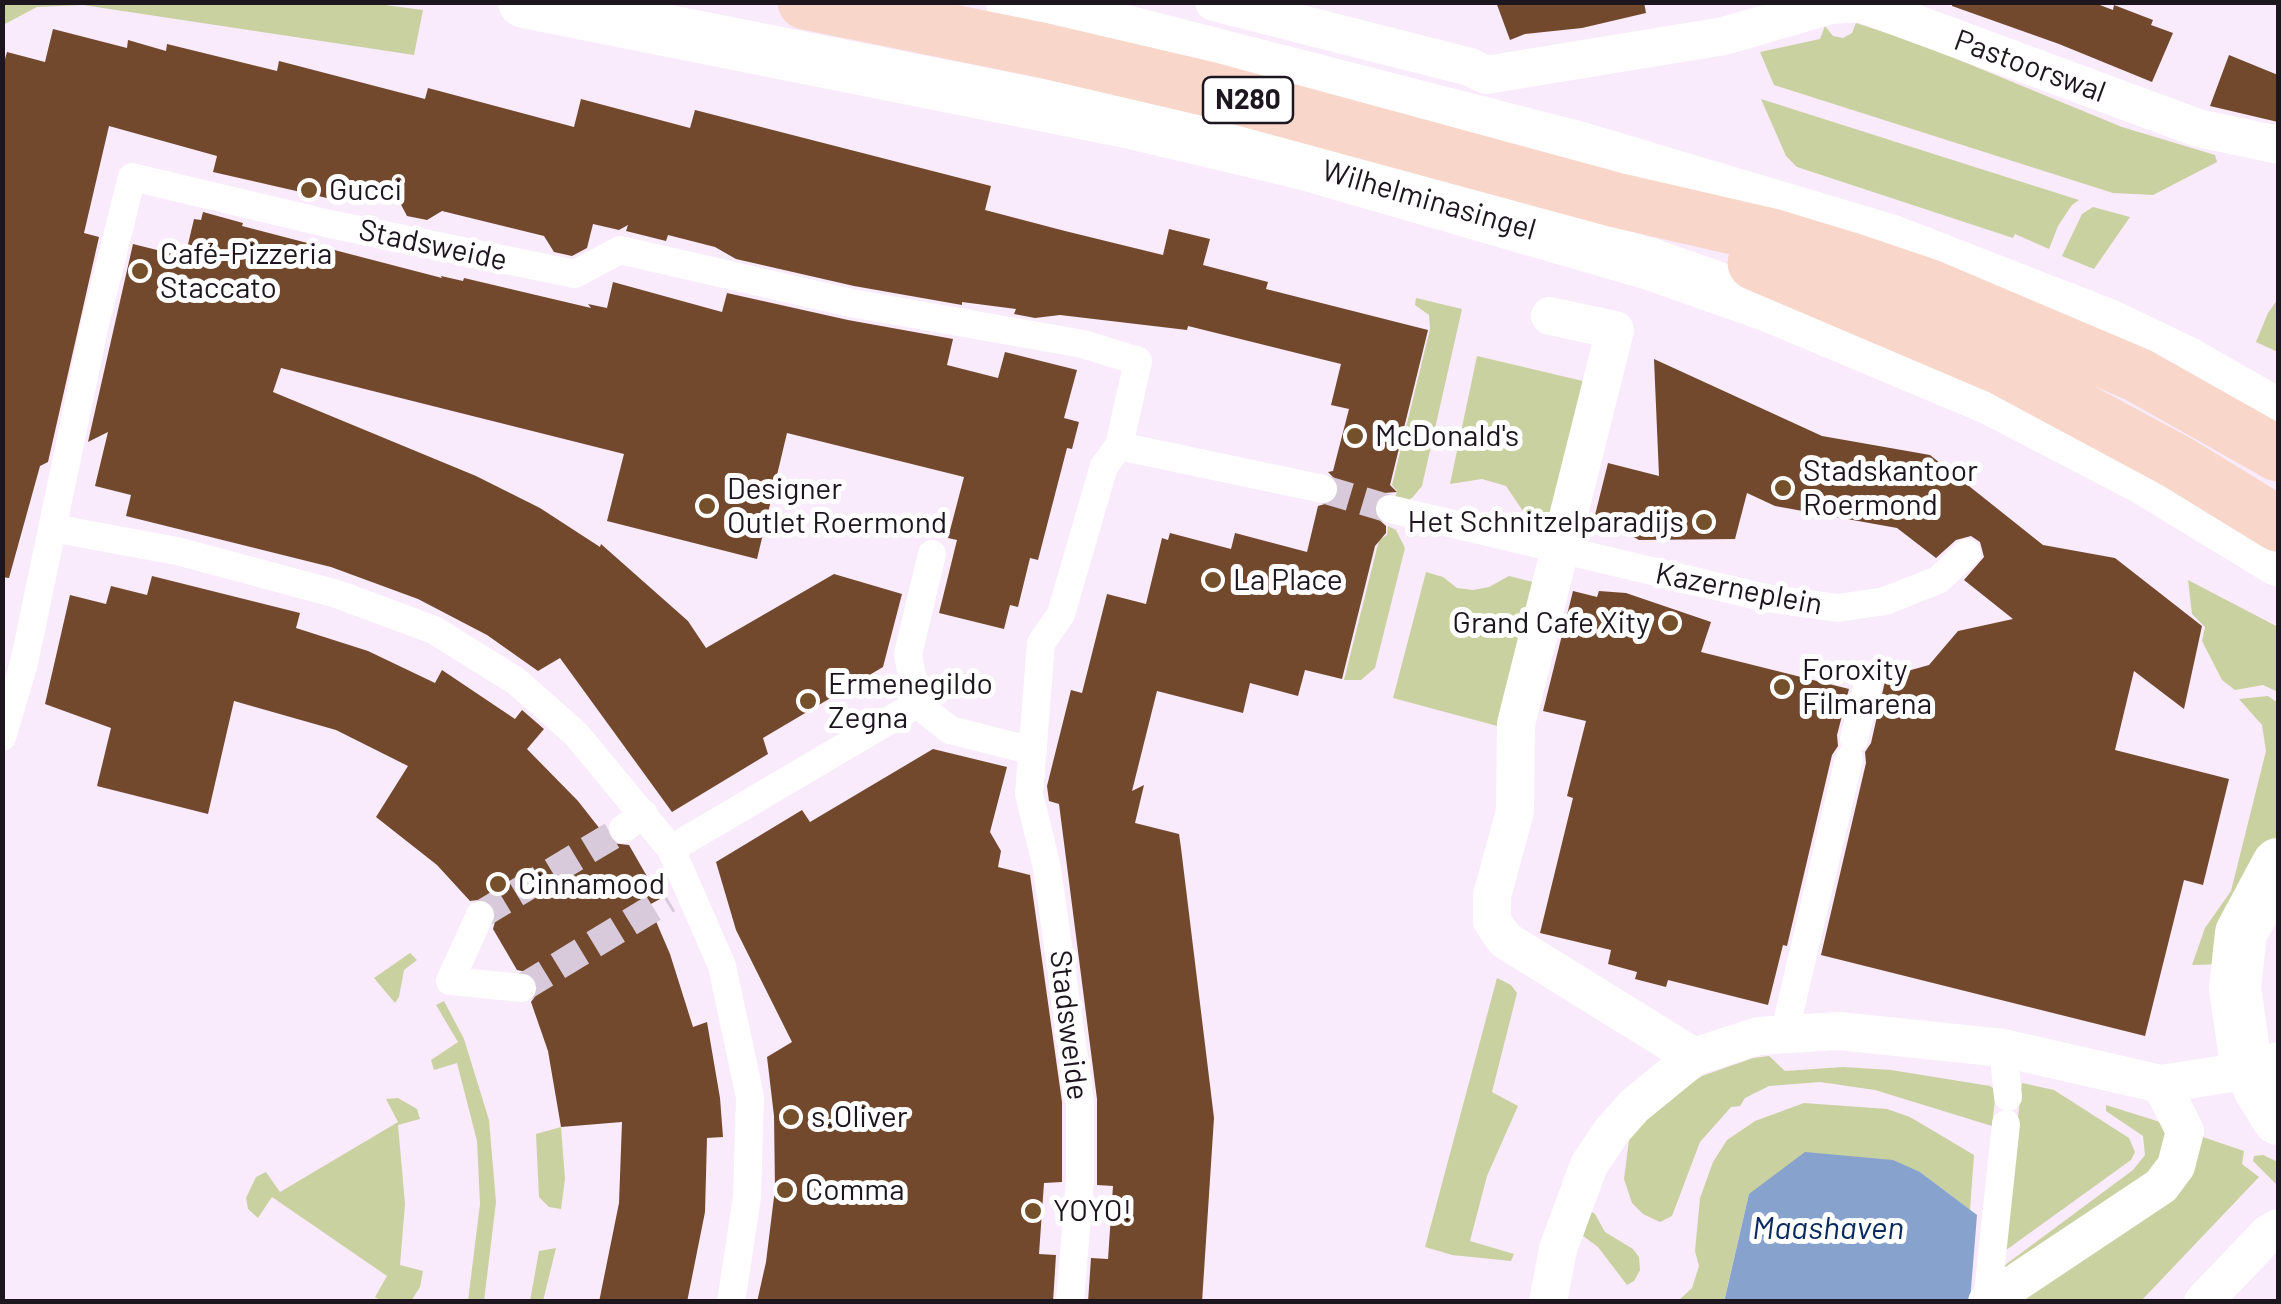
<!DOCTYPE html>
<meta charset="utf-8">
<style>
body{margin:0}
#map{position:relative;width:2281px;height:1304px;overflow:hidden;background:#f9eafc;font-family:Barlow,sans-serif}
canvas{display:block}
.frame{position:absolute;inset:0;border:5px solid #1d161e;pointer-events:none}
</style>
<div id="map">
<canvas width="2281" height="1304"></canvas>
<div class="frame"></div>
</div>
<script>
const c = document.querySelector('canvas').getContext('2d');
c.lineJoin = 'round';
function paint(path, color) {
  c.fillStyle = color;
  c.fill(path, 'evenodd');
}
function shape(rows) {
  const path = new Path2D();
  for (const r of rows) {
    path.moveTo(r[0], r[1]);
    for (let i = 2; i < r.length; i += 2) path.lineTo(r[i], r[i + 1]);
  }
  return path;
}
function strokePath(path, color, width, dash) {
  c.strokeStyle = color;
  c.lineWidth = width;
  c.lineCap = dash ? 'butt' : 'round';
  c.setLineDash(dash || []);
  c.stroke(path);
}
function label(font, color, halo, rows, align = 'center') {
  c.font = font + ' Barlow,sans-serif';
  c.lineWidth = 10;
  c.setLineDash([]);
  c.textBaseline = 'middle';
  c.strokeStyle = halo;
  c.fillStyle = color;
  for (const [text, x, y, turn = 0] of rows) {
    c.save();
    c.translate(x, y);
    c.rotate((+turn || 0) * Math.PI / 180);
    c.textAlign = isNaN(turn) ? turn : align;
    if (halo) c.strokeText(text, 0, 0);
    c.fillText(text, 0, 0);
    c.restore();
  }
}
paint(shape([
 [3,2,362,2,423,10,414,55,83,5,37,7,3,25],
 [1856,23,1920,44,2122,127,2215,155,2217,162,2153,195,2113,193,1774,85,1760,52,1820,39,1825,26,1833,36,1843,38,1852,33],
 [1761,99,1981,169,2079,200,2072,205,2058,226,2049,249,2015,234,2013,238,1797,167,1786,156],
 [2093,207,2130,217,2094,269,2062,256,2082,214],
 [1416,298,1462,309,1422,486,1413,497,1405,503,1394,503,1397,491,1392,485,1430,329,1429,315,1415,305],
 [2278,299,2278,352,2256,342,2268,313],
 [1477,356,1587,382,1552,522,1529,520,1506,486,1482,479,1450,484],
 [1388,526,1396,530,1405,548,1375,668,1361,680,1344,680,1379,540,1387,535],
 [1426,572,1443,577,1457,588,1473,590,1489,587,1509,576,1537,583,1501,727,1393,698],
 [2188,580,2278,627,2278,692,2263,685,2235,690,2222,680,2202,641,2205,627,2192,614],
 [2268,696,2278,703,2278,851,2227,964,2192,965,2205,928,2231,891,2266,751,2262,725,2239,699],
 [410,953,417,960,404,970,399,997,395,1003,374,978],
 [1497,978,1511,985,1517,993,1492,1092,1518,1106,1487,1176,1470,1241,1514,1254,1511,1261,1452,1255,1425,1247],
 [444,1001,464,1039,489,1120,496,1202,484,1301,468,1301,480,1204,477,1141,457,1063,434,1070,431,1060,458,1042,436,1005],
 [1769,1056,1785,1071,1843,1067,1891,1070,1990,1086,1996,1090,1992,1126,1875,1090,1820,1082,1769,1086,1745,1098,1740,1106,1731,1107,1700,1142,1672,1216,1660,1222,1643,1214,1632,1203,1624,1179,1629,1140,1647,1117,1668,1098,1702,1076,1753,1058],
 [2022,1083,2054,1090,2129,1138,2135,1152,2131,1160,2002,1253],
 [398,1098,417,1109,420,1119,398,1125,405,1204,400,1265,423,1271,420,1287,411,1301,382,1301,375,1297,387,1276,272,1197,258,1218,248,1209,246,1198,256,1177,266,1172,280,1192,398,1122,386,1099],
 [1804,1103,1887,1109,1910,1117,1974,1155,1970,1210,1920,1172,1749,1194,1724,1301,1677,1302,1692,1288,1699,1266,1695,1251,1700,1198,1713,1162,1727,1140,1755,1121],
 [2106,1105,2176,1127,2156,1178,2000,1280,2001,1268,2133,1170,2145,1155,2143,1136,2106,1111],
 [561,1127,565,1179,561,1209,549,1207,539,1197,536,1134],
 [2194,1134,2244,1151,2242,1164,2259,1177,2141,1301,2003,1302],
 [2263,1155,2278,1162,2278,1186,2253,1161,2254,1156],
 [1590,1211,1595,1214,1605,1232,1633,1249,1639,1257,1640,1270,1634,1281,1627,1285,1598,1247,1583,1236],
 [556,1248,543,1301,530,1301,539,1251]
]), '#cad1a1');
paint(shape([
 [1805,1152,1893,1160,1920,1172,1977,1215,1970,1301,1724,1302,1749,1194]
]), '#87a2cd');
paint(shape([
 [1496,2,1644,2,1646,13,1582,28,1525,34,1510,40],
 [1952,2,2092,2,2113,10,2114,5,2153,20,2151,25,2173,33,2152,82,2059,44,1952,6],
 [53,29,127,48,128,40,166,51,167,44,277,71,279,61,425,99,428,88,574,127,581,99,690,128,695,110,991,186,985,210,1065,231,1163,255,1169,229,1210,239,1203,265,1268,282,1266,289,1428,330,1390,485,1397,492,1384,493,1373,504,1374,515,1386,526,1386,533,1375,546,1342,679,1305,670,1298,696,1250,683,1243,713,1157,691,1132,791,1144,785,1135,823,1179,834,1181,848,1214,1118,1202,1302,1088,1302,1091,1258,1108,1259,1113,1186,1097,1185,1097,1099,1059,804,1049,801,1047,786,1071,690,1082,693,1107,594,1146,604,1162,538,1168,540,1170,533,1231,549,1235,533,1307,552,1318,506,1335,501,1340,492,1339,483,1328,472,1333,471,1349,409,1331,405,1341,364,1188,326,1187,330,1060,315,1035,318,1014,314,1016,309,962,302,962,305,854,286,736,259,715,247,668,235,666,241,626,231,628,225,619,230,593,224,587,248,572,256,554,252,544,236,442,211,427,220,407,216,398,199,367,191,331,183,327,198,213,172,217,156,109,126,84,233,99,237,48,462,40,466,9,578,2,577,2,70,7,52,45,62],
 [2229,55,2278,75,2278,122,2210,106],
 [203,212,243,223,242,226,442,278,441,276,463,281,464,278,591,308,588,304,607,308,613,282,722,312,727,293,848,320,953,339,947,365,998,378,1005,352,1077,370,1064,418,1079,422,1072,449,1067,448,1038,560,1030,558,1018,607,1010,605,1004,629,939,613,957,540,948,538,964,477,787,433,757,559,607,521,624,454,281,368,273,392,476,476,540,508,600,547,601,544,688,621,706,648,834,574,902,594,883,667,763,738,768,754,672,812,560,658,538,671,487,635,418,599,331,567,126,516,131,495,95,486,108,432,88,442,133,244,185,257,194,219,201,220],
 [1654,359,1822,436,1930,455,2043,545,2115,558,2202,626,2184,709,2134,671,2115,750,2229,779,2203,885,2184,880,2145,1036,1821,955,1866,763,1865,752,1871,743,1886,677,1929,665,1958,631,2013,619,1964,580,1984,557,1980,542,1971,536,1956,540,1936,558,1897,528,1775,506,1747,493,1735,539,1639,540,1595,515,1608,463,1659,476],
 [152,576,300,613,296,628,368,651,435,683,442,670,515,719,522,710,544,729,527,749,578,801,611,843,629,845,660,899,649,905,670,954,693,1027,707,1022,720,1098,723,1137,707,1138,705,1212,687,1302,599,1302,619,1203,622,1122,561,1127,548,1051,531,1002,539,991,538,982,531,973,517,970,493,929,497,914,495,906,486,899,470,901,437,865,376,817,408,766,336,730,234,701,208,814,97,786,111,728,45,704,70,595,106,604,111,586,147,595],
 [1573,591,1597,597,1599,591,1626,593,1711,622,1701,652,1849,689,1837,735,1838,746,1832,755,1787,946,1783,945,1768,1005,1668,980,1666,987,1635,979,1637,972,1608,964,1611,950,1540,933,1573,798,1567,796,1586,721,1543,711],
 [933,749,1007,767,990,832,1001,851,998,867,1030,875,1062,1102,1062,1182,1044,1183,1039,1254,1056,1255,1053,1302,757,1302,766,1262,775,1189,774,1116,767,1057,792,1042,736,930,716,862,802,810,810,822]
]), '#73492d');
strokePath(shape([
 [1323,489,1390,509],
 [480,915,623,829],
 [522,988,668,899]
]), '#d8cadb', 28, [28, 14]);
strokePath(shape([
 [1390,509,1766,598,1838,608,1885,601,1938,580,1967,553],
 [52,528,177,551,233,566,337,594,434,630,516,681,576,734,671,849,722,966,750,1097,747,1197,731,1302],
 [917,704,908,654,932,554],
 [2,737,24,663,95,324,132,177,330,224,575,274,620,250,851,303,1083,344,1138,361,1119,446,1323,489],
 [1854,739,1869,680],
 [623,829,644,814],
 [671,849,917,704,950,730,1033,751],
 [480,915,450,981,522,988],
 [1784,1035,1849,759],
 [2003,1048,2008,1097],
 [1070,1302,1080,1179,1080,1101,1047,868,1029,794,1041,643,1061,614,1104,466,1119,446],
 [1987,1302,2006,1124]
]), '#fff', 28);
strokePath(shape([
 [1214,2,1470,67,1486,75,1724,36,1831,5,1860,3,2198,128,2278,145],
 [1550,316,1615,330,1516,724,1515,811,1492,896,1492,921,1505,940,1694,1057],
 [1548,1302,1558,1249,1589,1165,1611,1132,1634,1106,1694,1057,1758,1036,1839,1031,2003,1048,2161,1084,2251,1070,2278,1061],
 [1987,1302,2161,1186,2176,1166,2185,1131,2161,1084],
 [2203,1302,2269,1233,2278,1228]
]), '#fff', 38);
strokePath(shape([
 [524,2,1131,123,1304,164,1650,264,1772,307,1991,399,2145,479,2278,560],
 [1012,2,1577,147,1892,241,2108,325,2187,363,2278,415],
 [2278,864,2241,933,2235,988,2244,1051,2259,1088,2278,1119]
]), '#fff', 52);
strokePath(shape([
 [805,2,1041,50,1208,89,1616,200,1772,236,1851,260,1928,286,2138,375,2278,454],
 [1755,263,2002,368,2177,462,2278,524]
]), '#f8d6ca', 55);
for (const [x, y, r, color] of [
 [309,190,10,"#75512b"],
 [140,271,10,"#75512b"],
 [1355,436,10,"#75512b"],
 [1783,488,10,"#75512b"],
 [707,506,10,"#75512b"],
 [1704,522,10,"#75512b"],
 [1213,580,10,"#75512b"],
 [1670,623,10,"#75512b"],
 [1782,687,10,"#75512b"],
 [808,701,10,"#75512b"],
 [498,884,10,"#75512b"],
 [791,1117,10,"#75512b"],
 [785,1190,10,"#75512b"],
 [1033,1211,10,"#75512b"]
]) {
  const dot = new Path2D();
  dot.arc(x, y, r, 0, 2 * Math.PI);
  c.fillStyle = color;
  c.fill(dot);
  strokePath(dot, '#fff', 4);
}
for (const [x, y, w] of [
 [1248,100,90]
]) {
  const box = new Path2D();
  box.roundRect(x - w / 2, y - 23, w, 46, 8);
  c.fillStyle = '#fff';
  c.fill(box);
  strokePath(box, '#1d161e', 2.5);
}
label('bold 28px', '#1d161e', null, [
 ["N280",1248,100]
]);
label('30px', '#1d161e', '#fff', [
 ["Pastoorswal",2030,66,20],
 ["Wilhelminasingel",1429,200,16],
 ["Stadsweide",433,245,12],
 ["Kazerneplein",1739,589,11],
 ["Stadsweide",1069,1025,83]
]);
label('30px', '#1d161e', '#fff', [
 ["Gucci",329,190],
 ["Café-Pizzeria",160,254],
 ["Staccato",160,288],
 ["McDonald's",1375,436],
 ["Stadskantoor",1803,471],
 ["Roermond",1803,505],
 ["Designer",727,489],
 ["Outlet Roermond",727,523],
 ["Het Schnitzelparadijs",1684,522,"right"],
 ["La Place",1233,580],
 ["Grand Cafe Xity",1650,623,"right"],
 ["Foroxity",1802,670],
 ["Filmarena",1802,704],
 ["Ermenegildo",828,684],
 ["Zegna",828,718],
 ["Cinnamood",518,884],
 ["s.Oliver",811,1117],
 ["Comma",805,1190],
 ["YOYO!",1053,1211]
], 'left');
label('italic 32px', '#0a2a5e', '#fff', [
 ["Maashaven",1828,1228]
]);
</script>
